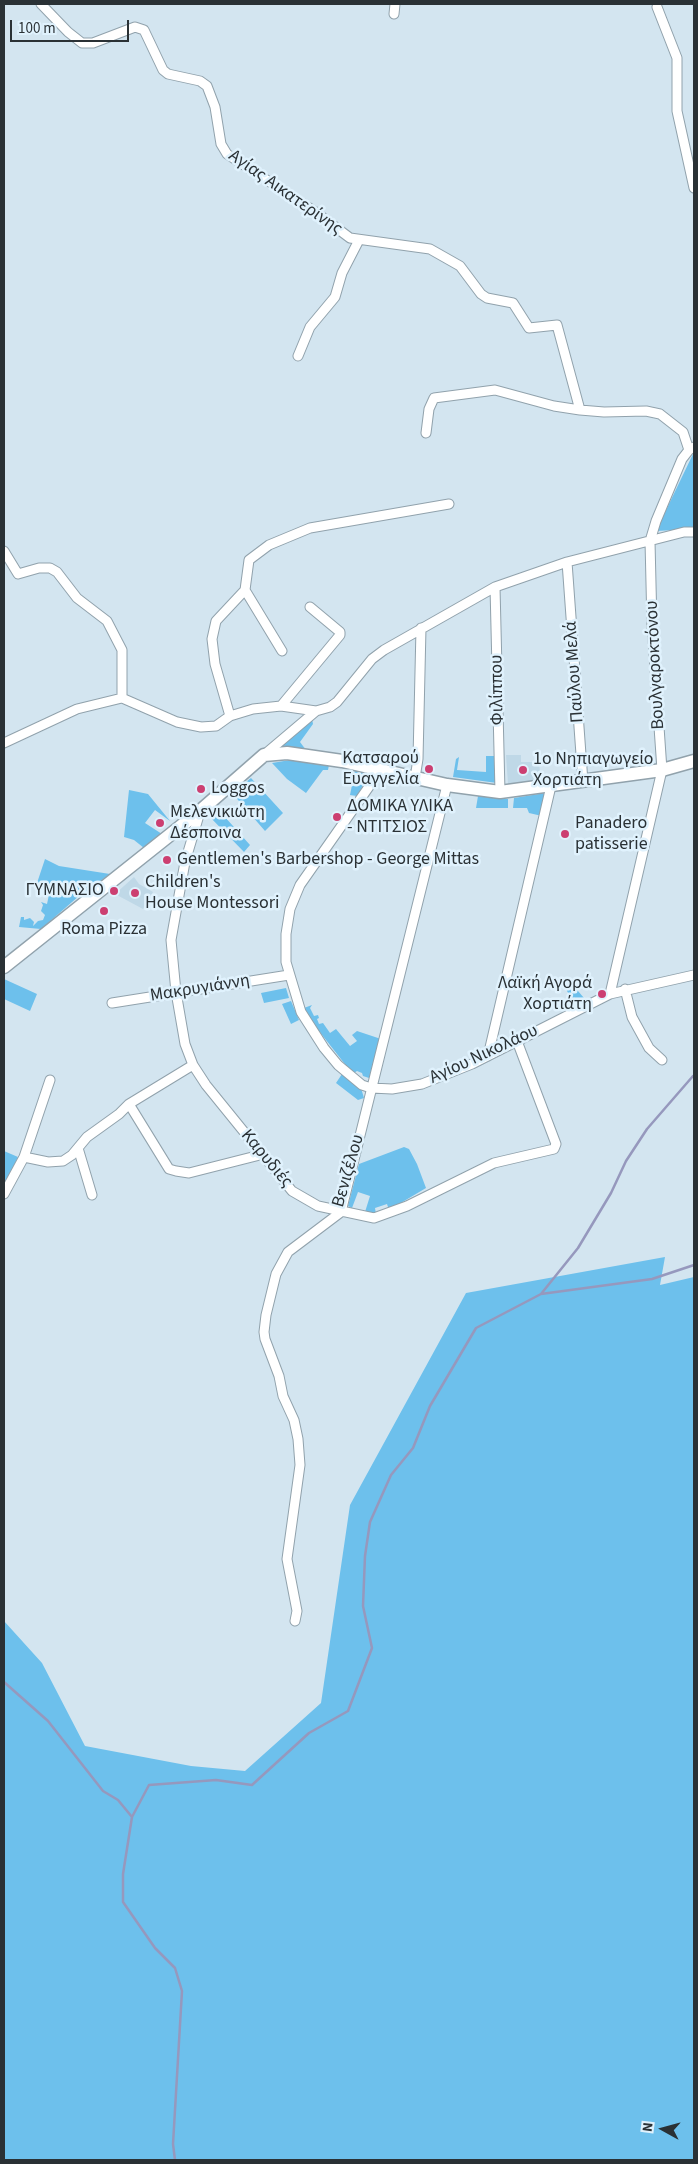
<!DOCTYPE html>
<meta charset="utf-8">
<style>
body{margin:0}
#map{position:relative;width:698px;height:2164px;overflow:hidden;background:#d3e5f0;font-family:"Source Sans 3",sans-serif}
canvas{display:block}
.frame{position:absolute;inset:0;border:5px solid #2a3135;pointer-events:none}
.north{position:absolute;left:638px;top:2104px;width:50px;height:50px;-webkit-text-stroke:4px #e0f2fd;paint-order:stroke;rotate:277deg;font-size:14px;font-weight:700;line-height:20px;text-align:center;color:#2a3135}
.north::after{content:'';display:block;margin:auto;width:18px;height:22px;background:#2a3135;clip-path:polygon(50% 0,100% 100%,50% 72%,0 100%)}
.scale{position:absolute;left:10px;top:20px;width:119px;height:22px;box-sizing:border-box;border:2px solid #2a3135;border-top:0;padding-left:6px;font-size:15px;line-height:18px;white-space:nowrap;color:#2a3135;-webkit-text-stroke:4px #e0f2fd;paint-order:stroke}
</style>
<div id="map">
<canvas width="698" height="2164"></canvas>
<div class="frame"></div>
<div class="north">N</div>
<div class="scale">100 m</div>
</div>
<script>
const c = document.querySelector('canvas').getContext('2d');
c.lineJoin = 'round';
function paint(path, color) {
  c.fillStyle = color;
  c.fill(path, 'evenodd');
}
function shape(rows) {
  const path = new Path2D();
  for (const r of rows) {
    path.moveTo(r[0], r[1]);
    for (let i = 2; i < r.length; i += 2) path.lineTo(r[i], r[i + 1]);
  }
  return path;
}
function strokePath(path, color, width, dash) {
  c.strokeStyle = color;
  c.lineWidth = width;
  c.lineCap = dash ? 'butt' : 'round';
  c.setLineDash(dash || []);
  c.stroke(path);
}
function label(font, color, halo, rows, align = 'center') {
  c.font = font + ' "Source Sans 3",sans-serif';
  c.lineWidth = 5;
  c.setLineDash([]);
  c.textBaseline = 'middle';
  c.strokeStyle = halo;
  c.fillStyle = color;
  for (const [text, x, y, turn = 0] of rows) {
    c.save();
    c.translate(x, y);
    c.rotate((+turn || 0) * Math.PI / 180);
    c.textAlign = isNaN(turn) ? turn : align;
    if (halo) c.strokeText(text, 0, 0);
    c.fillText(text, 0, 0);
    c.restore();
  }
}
paint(shape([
 [506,755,521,755,521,762,539,762,541,782,508,784],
 [134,877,139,884,153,892,143,909,115,894]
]), '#bfd8e7');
paint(shape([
 [693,454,694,529,656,531],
 [312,719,313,724,300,742,306,750,282,746],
 [486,756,496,756,497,783,453,777,456,759,459,757,457,770,486,772],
 [290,760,302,761,329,765,328,770,323,770,306,793,287,779,272,763],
 [355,770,370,773,357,796,350,795],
 [251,778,283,813,265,831,232,793],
 [129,790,148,794,170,821,155,810,145,823,162,834,144,848,134,840,124,837],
 [545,793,542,816,529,813,527,808,513,808,514,798],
 [478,796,508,799,508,808,476,808],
 [216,807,250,845,244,852,207,814],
 [45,859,59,866,110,874,79,896,41,929,19,927,21,917,24,917,24,920,30,918,34,922,33,926,38,921,43,920,45,915,41,911,43,905,41,902,47,904,50,890,36,886],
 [4,979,37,994,30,1011,4,999],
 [572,984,584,998,574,1004,566,989],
 [286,988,289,998,264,1003,261,993],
 [291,1001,299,1020,291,1024,282,1004],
 [312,1005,310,1008,314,1016,318,1015,319,1018,317,1019,319,1024,323,1023,330,1033,336,1029,350,1046,357,1041,352,1035,357,1031,381,1039,373,1076,369,1078,363,1076,362,1073,357,1071,354,1073,348,1068,315,1026,304,1008],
 [342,1074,361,1088,364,1098,358,1100,336,1083],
 [404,1147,409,1149,417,1164,426,1188,389,1210,387,1204,375,1208,376,1214,365,1212,370,1196,358,1192,352,1208,348,1206,359,1164],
 [4,1151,18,1157,4,1187],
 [665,1257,660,1285,694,1277,694,2160,4,2160,4,1621,42,1663,85,1746,191,1766,245,1771,321,1703,350,1505,466,1293]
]), '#6dc0ec');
strokePath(shape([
 [541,1294,652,1279,694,1265],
 [4,1682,48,1721,103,1791,118,1800,132,1817,123,1874,123,1902,155,1948,175,1968,182,1991,173,2144,175,2160],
 [132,1817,149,1785,216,1780,252,1785,309,1733,348,1711,372,1648,363,1606,365,1556,370,1522,391,1475,413,1448,430,1406,476,1328,541,1294,578,1248,611,1193,626,1161,647,1129,693,1076]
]), '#9698bd', 2.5);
const street = shape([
 [41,4,68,32,82,43,93,43,135,27,144,30,163,70,168,74,200,81,207,86,215,107,221,144,227,154,314,211,350,238,430,249,460,266,481,294,487,298,513,303,529,328,557,325,580,410,604,412,646,411,660,414,683,432,689,450],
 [657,7,677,58,677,111,694,188],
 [394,14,395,4],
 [298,356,310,327,335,297,342,273,359,240],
 [426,433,429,409,434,398,495,390,554,406,580,410],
 [4,551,18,574,39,568,50,568,57,572,77,598,107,621,122,650,122,698],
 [567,562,583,782],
 [495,587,500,792],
 [245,590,282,651],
 [281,706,340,635,340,632,310,607],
 [230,716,215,664,212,639,216,621,245,590,249,560,269,545,310,528,449,504],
 [4,743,77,709,122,698,177,722,201,727,216,726,230,716,253,709,281,706,316,711],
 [264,755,316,711,330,707,337,702,372,659,384,650,495,587,567,562,684,532,694,532],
 [380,771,300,885,290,909,286,934,286,962,301,1012,324,1048,338,1065,362,1085,371,1088,392,1089,422,1084,472,1064,610,994,694,975],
 [415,778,418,759,421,628],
 [200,812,185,862,171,940,176,992,185,1044,193,1065,206,1085,292,1191,318,1206,374,1218,407,1206,494,1163,554,1149,556,1144,517,1041],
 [625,989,632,1017,649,1048,662,1060],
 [610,994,662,770,652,626,650,541,656,521,682,459,689,450,694,447],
 [112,1003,289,975],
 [488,1056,551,786],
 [129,1104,169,1169,176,1171,189,1173,260,1155],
 [78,1148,92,1195],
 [24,1157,48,1162,63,1161,72,1155,87,1137,119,1114,129,1104,193,1065],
 [4,1194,24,1157,50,1080],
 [295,1621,297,1611,287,1559,300,1465,298,1439,294,1420,283,1396,279,1376,265,1339,264,1332,266,1315,276,1274,288,1252,341,1212,447,785]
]);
const secondary = shape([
 [4,967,200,811,264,755,287,753,342,761,447,785,500,792,662,770,694,761]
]);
strokePath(street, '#91a2ac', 11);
strokePath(secondary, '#91a2ac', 15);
strokePath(street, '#fff', 9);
strokePath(secondary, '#fff', 12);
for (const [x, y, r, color] of [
 [429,769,5,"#cc3f71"],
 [523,770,5,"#cc3f71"],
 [201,789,5,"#cc3f71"],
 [337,817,5,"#cc3f71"],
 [160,823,5,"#cc3f71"],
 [565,834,5,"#cc3f71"],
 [167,860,5,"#cc3f71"],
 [114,891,5,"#cc3f71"],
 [135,893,5,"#cc3f71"],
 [104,911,5,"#cc3f71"],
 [602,994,5,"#cc3f71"]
]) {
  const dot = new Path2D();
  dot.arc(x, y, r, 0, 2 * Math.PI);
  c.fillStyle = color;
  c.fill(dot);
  strokePath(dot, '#e0f2fd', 2);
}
label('18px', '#2a3135', '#e0f2fd', [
 ["Αγίας Αικατερίνης",285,193,35],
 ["Βουλγαροκτόνου",656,665,-93],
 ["Παύλου Μελά",575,672,-94],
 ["Φιλίππου",498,690,-91],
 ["Μακρυγιάννη",200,989,-9],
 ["Αγίου Νικολάου",484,1055,-25],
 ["Καρυδιές",266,1159,50],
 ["Βενιζέλου",349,1171,-74]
]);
label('18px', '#2a3135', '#e0f2fd', [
 ["Κατσαρού",419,759,"right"],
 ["Ευαγγελία",419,780,"right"],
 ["1ο Νηπιαγωγείο",533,760],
 ["Χορτιάτη",533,781],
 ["Loggos",211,789],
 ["ΔΟΜΙΚΑ ΥΛΙΚΑ",347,807],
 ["- ΝΤΙΤΣΙΟΣ",347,828],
 ["Μελενικιώτη",170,813],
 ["Δέσποινα",170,834],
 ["Panadero",575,824],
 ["patisserie",575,845],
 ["Gentlemen's Barbershop - George Mittas",177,860],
 ["Children's",145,883],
 ["House Montessori",145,904],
 ["ΓΥΜΝΑΣΙΟ",104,891,"right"],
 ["Roma Pizza",104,930,"center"],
 ["Λαϊκή Αγορά",592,984,"right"],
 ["Χορτιάτη",592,1005,"right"]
], 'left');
</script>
